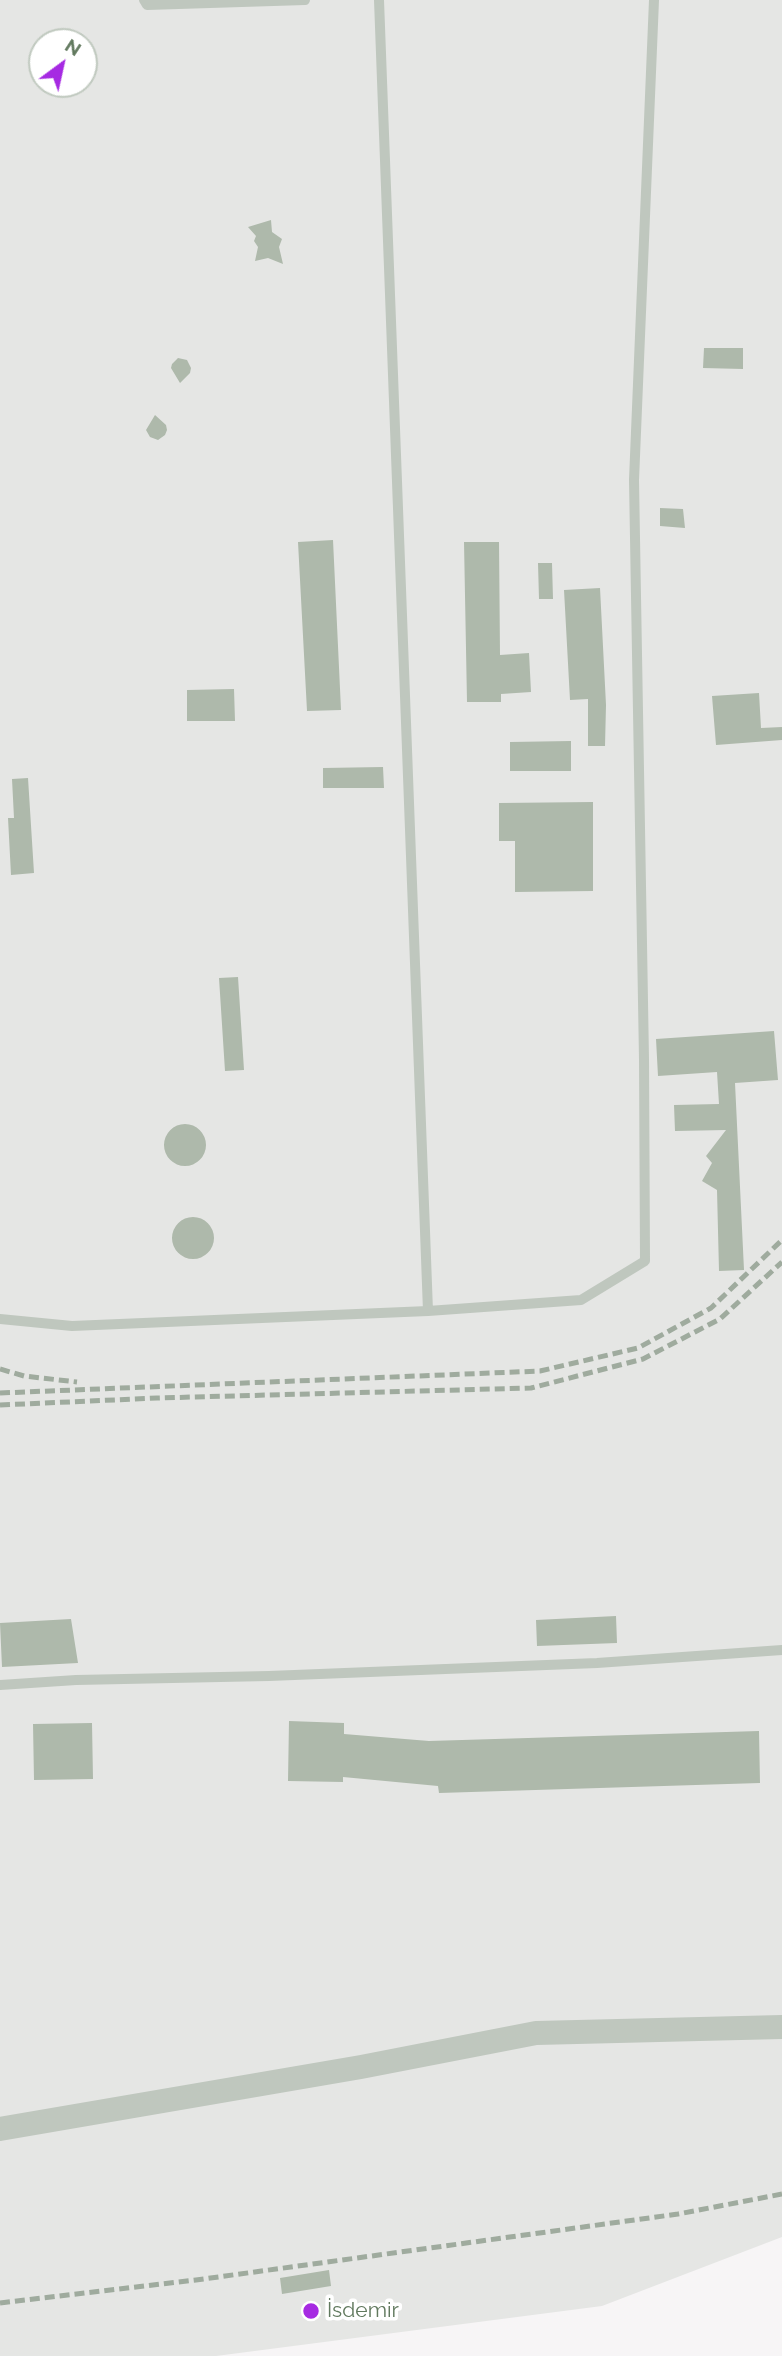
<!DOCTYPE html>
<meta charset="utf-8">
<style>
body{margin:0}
#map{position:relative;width:782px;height:2356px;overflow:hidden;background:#f7f5f6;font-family:Raleway,sans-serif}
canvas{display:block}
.north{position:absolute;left:28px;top:28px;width:70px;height:70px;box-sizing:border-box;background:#fff;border:2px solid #c0c9bf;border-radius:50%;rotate:33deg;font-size:19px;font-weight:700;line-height:28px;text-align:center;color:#61795e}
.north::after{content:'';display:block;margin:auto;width:24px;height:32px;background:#a62ae2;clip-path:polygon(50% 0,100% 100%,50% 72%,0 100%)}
</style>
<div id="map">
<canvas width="782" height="2356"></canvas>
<div class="north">N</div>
</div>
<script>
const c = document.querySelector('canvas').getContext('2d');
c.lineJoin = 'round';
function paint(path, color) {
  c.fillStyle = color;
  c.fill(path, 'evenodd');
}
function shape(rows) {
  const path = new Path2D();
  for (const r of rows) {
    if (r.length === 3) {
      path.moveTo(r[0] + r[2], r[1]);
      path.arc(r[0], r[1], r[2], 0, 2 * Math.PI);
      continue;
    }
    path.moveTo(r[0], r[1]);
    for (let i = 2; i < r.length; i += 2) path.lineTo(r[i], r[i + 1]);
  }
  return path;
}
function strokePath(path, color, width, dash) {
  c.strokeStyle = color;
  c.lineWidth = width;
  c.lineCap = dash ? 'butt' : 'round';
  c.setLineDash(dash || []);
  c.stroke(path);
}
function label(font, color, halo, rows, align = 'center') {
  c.font = font + ' Raleway,sans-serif';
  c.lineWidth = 7;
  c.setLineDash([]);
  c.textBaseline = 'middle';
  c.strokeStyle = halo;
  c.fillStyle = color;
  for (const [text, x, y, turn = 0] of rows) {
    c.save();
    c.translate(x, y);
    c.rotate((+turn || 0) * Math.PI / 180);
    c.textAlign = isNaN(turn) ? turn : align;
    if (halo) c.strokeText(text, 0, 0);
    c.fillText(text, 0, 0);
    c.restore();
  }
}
paint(shape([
 [0,0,782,0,782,2237,602,2306,216,2356,0,2356],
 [42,42,84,42,84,84,42,84]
]), '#e5e6e4');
paint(shape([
 [271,220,272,232,282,239,279,247,283,264,268,258,255,261,258,247,254,241,256,236,248,227],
 [704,348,743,348,743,369,703,368],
 [178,358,187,360,191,368,190,373,180,383,171,368,172,364],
 [155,415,166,425,167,430,165,435,158,440,150,437,146,430],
 [660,508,683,509,685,528,660,526],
 [333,540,341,710,307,711,298,542],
 [464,542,499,542,500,655,529,653,531,692,501,694,501,702,467,702],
 [538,563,552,563,553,599,539,599],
 [600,588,606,705,605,746,588,746,588,699,570,700,564,590],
 [234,689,235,721,187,721,187,690],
 [759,693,761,728,782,727,782,740,716,745,712,696],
 [571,741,571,771,510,771,510,742],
 [383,767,384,788,323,788,323,768],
 [28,778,34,873,11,875,8,818,14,818,12,779],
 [593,802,593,891,515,892,515,841,499,841,499,803],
 [238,977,244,1070,225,1071,219,978],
 [774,1031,778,1080,735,1083,744,1270,719,1271,717,1190,702,1181,712,1163,706,1156,726,1130,675,1131,674,1105,719,1104,717,1072,658,1076,656,1039],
 [185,1145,21],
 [193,1238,21],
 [616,1616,617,1643,537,1646,536,1620],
 [71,1619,78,1663,2,1667,0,1623],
 [289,1721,344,1723,344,1734,429,1741,759,1731,760,1783,439,1793,438,1786,343,1777,343,1782,288,1781],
 [92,1723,93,1779,34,1780,33,1724],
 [329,2270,331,2286,282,2294,280,2278]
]), '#aeb9ab');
strokePath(shape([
 [144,0,147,5,305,0],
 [379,0,428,1311],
 [0,1319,72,1326,428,1311,581,1300,645,1261,644,1059,634,480,654,0],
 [0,1685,76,1680,269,1676,597,1663,782,1650]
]), '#bfc7be', 10);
strokePath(shape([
 [0,2129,361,2067,536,2033,782,2027]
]), '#bfc7be', 24);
strokePath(shape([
 [0,1369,24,1376,77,1382],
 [0,1393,540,1371,638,1348,711,1308,782,1240],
 [0,1405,157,1398,531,1388,643,1359,720,1319,782,1262],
 [0,2303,196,2280,678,2214,782,2194]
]), '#9fab9e', 5, [10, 5]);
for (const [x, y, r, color] of [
 [311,2311,9,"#a62ae2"]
]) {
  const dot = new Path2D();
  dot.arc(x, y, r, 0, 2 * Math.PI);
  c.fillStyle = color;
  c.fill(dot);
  strokePath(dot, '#fff', 2.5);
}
label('21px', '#61795e', '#fff', [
 ["İsdemir",327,2311]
], 'left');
</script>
